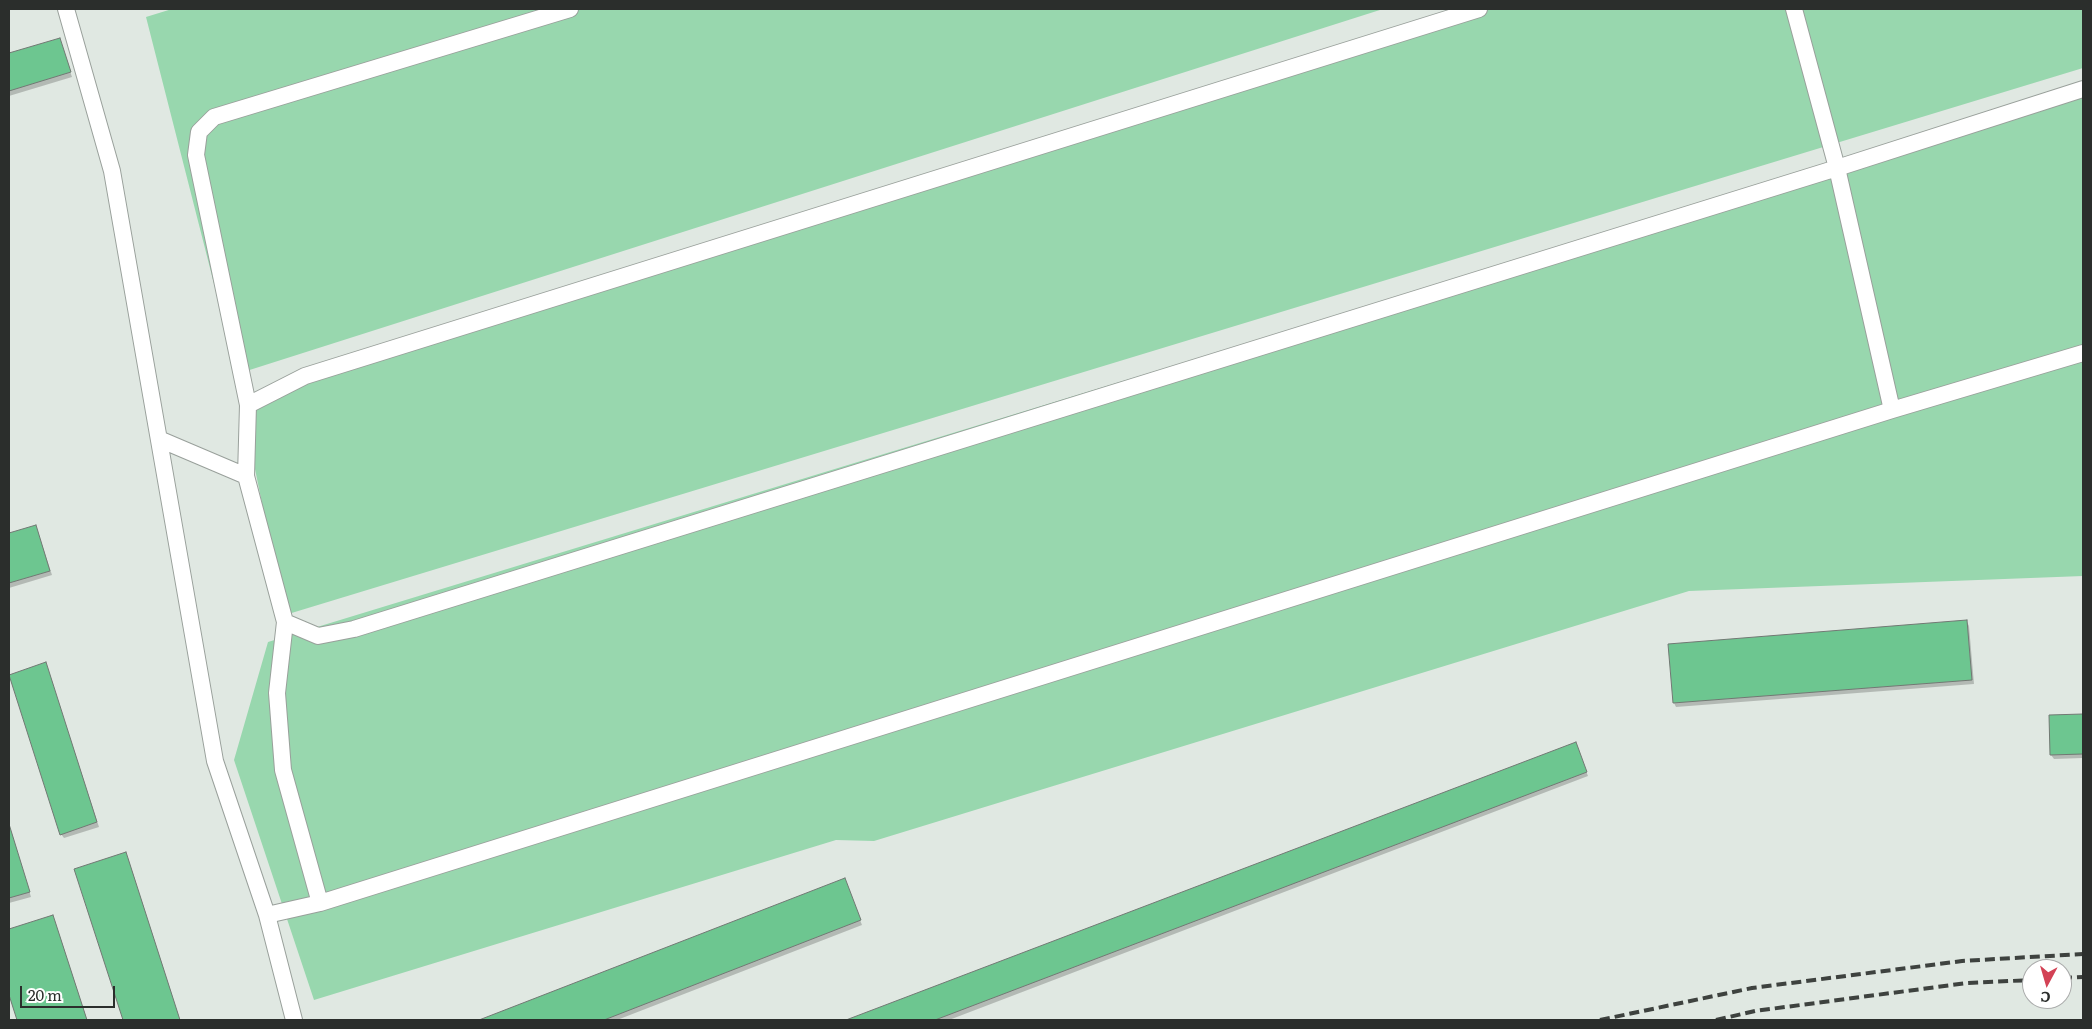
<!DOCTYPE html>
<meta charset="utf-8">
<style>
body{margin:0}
#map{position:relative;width:2092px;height:1029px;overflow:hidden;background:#e0e8e2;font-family:Literata,serif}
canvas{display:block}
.frame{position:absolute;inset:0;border:10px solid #2b2e2c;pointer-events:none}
.north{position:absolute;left:2022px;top:959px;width:50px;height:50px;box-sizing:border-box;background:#fff;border:1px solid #aaabab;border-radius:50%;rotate:186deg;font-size:14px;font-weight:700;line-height:20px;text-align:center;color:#2b2e2c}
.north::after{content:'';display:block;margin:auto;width:18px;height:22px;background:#d34255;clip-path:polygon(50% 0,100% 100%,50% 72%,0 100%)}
.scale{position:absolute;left:20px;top:986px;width:95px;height:22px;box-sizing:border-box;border:2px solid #2b2e2c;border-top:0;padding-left:6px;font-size:15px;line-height:18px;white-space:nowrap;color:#2b2e2c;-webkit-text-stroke:4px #fff;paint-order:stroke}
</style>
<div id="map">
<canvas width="2092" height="1029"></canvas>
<div class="frame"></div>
<div class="north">С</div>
<div class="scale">20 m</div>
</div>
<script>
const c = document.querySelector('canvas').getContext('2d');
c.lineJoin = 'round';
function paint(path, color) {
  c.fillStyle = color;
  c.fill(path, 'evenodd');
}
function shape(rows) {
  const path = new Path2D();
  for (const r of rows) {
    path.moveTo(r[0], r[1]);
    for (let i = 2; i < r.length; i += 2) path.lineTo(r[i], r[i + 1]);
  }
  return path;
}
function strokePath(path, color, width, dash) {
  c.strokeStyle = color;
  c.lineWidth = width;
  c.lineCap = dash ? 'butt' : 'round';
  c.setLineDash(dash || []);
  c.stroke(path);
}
paint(shape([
 [172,9,1383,9,237,374,146,17],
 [1452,9,2083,9,2083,68,285,615,241,401,983,157],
 [2083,88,2083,576,1689,591,874,841,836,840,314,1000,234,760,268,642]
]), '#98d7ae');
paint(shape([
 [59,39,72,77,9,96,9,55],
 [36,526,52,575,9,588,9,535],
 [1967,622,1969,626,1974,684,1676,707,1674,703,1669,645],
 [46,664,99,827,64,838,61,834],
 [2083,715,2083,758,2054,759,2051,755,2051,716],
 [1575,744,1588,776,949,1020,850,1020],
 [9,824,31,897,9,903],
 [128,858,180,1020,125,1020,76,869],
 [844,880,862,925,617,1020,483,1020],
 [52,916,55,921,87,1020,18,1020,9,991,9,930]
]), '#0003');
const building = shape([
 [60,38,71,72,9,91,9,53,60,38],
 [36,525,50,571,9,583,9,533,36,525],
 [1967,620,1972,680,1673,703,1668,644,1967,620],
 [46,662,97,822,60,835,9,675,46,662],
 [2083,714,2083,754,2050,755,2049,715,2083,714],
 [1576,742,1587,772,935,1020,846,1020,1576,742],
 [9,824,30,892,9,898,9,824],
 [126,852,180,1020,123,1020,74,869,126,852],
 [845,878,861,920,604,1020,479,1020,845,878],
 [53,915,87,1020,17,1020,9,995,9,929,53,915]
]);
paint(building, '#6dc690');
strokePath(building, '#717873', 1);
const lane = shape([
 [66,9,112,171,215,761,267,915,294,1020],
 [1794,9,1837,168,1892,410],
 [248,405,305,376,1479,9],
 [159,439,246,476],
 [285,622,318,636,354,629,1837,168,2083,89],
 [320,903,283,770,277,693,285,622,246,476,248,405,196,155,199,132,214,117,570,9],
 [267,915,320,903,1892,410,2083,353]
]);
strokePath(lane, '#99a09b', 18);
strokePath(lane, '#fff', 16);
strokePath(shape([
 [2062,978,2083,977],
 [1600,1020,1752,988,1962,961,2083,954],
 [1716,1020,1755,1011,1967,983,2032,980]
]), '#3e423f', 4, [10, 5]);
</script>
